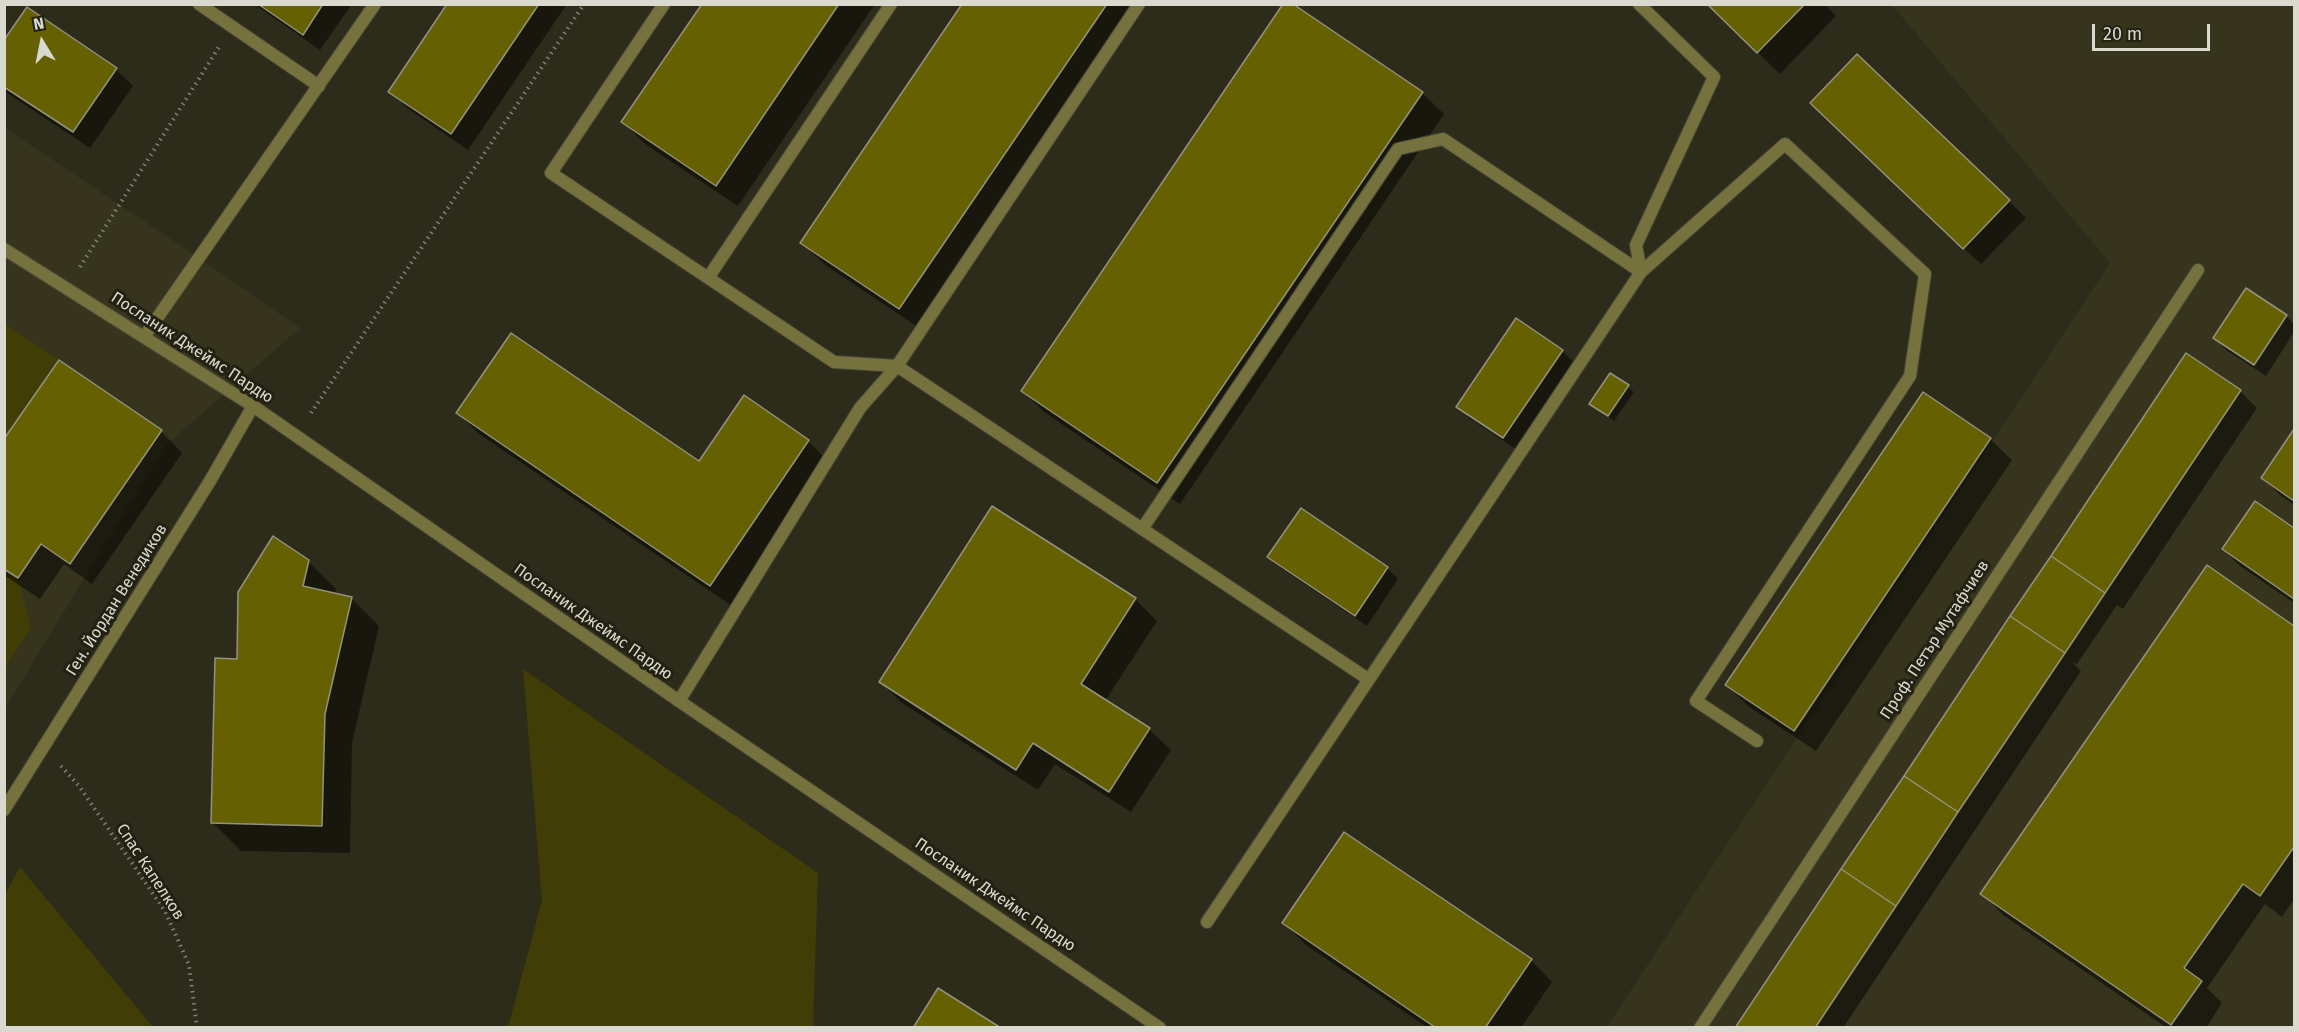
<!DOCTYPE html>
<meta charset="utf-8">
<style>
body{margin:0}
#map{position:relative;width:2299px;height:1032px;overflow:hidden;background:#2d2c1b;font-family:"Fira Sans",sans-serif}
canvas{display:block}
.frame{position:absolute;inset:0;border:6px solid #d9d9cf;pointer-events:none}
.north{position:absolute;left:12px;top:12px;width:60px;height:60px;-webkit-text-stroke:4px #232212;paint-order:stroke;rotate:350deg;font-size:16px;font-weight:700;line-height:24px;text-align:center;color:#d9d9cf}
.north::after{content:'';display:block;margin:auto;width:21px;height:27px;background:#d9d9cf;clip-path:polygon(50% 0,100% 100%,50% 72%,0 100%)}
.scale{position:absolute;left:2092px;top:24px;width:118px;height:27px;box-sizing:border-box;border:3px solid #d9d9cf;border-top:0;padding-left:8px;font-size:18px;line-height:21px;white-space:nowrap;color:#d9d9cf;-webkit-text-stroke:4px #232212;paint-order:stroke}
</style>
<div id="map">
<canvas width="2299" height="1032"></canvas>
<div class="frame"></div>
<div class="north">N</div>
<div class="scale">20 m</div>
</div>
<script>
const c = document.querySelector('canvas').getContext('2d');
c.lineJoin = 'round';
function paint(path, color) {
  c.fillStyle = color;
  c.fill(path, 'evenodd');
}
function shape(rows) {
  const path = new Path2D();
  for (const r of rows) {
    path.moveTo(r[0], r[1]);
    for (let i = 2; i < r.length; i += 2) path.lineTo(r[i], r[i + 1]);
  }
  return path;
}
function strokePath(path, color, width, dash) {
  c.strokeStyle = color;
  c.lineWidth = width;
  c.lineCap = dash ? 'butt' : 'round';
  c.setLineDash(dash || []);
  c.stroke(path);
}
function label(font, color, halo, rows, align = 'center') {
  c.font = font + ' "Fira Sans",sans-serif';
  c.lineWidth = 6;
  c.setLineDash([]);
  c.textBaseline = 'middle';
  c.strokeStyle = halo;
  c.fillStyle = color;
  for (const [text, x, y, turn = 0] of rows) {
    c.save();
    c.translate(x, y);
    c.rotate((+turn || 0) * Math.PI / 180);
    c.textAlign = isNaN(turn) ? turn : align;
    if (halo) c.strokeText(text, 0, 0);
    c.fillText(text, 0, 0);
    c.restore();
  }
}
paint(shape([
 [1892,5,2294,5,2294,1027,1606,1028,2110,263],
 [5,128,199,258,300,328,166,445,5,708]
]), '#36341d');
paint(shape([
 [5,324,59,360,5,439],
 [5,569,18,578,31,627,5,668],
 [523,669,818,873,813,1027,508,1027,542,901],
 [20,867,153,1027,5,1027,5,894]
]), '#403d06');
paint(shape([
 [254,4,352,4,320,50],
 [449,4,567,4,468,150,407,108,390,91],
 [703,4,875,4,738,206,645,144,623,122],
 [964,4,1143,4,922,330,824,264,802,243],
 [1708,4,1825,4,1836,16,1780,74],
 [4,43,116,69,133,86,90,148,4,91],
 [1422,93,1444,114,1180,504,1044,412,1023,391],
 [1829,120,2009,201,2026,218,1981,264],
 [2286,316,2294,324,2294,332,2266,376,2226,350,2215,338],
 [1516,320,1562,351,1574,362,1516,449,1469,418,1458,406],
 [1611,375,1634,392,1614,421,1591,404],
 [2240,391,2257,408,2123,609,2117,605,2077,664,2072,662,2081,671,1843,1028,1737,1028],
 [744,398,808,441,830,463,732,606,479,434,458,413,700,463],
 [161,431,182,453,92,584,64,564,40,599,4,575,4,442],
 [2294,432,2294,505,2280,495,2263,478],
 [1990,439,2012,460,1816,751,1748,706,1727,685],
 [2255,503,2294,530,2294,603,2240,566,2223,549],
 [993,508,1135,599,1157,621,1105,701,1149,729,1171,750,1131,812,1055,764,1038,790,902,703,880,682],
 [1269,556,1387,568,1398,579,1367,626,1281,568],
 [308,561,336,589,335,594,351,598,379,626,352,743,350,853,241,851,213,823,238,660],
 [2208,568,2294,628,2294,899,2282,917,2265,904,2207,988,2222,1003,2206,1028,2167,1028,2003,915,1982,893],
 [1284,923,1531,960,1552,982,1521,1028,1428,1028,1306,945]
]), '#0007');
const building = shape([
 [258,4,323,4,303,35,258,4],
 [447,4,539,4,451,134,388,92,447,4],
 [702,4,839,4,716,186,621,122,702,4],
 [962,4,1107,4,899,309,800,243,962,4],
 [1283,4,1293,4,1423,92,1157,483,1021,391,1283,4],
 [1707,4,1805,4,1757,53,1707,4],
 [27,7,117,68,73,132,4,87,4,40,27,7],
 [1857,54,2010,200,1963,249,1810,103,1857,54],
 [2246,288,2287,315,2254,365,2213,338,2246,288],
 [1516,318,1563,350,1503,438,1456,407,1516,318],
 [511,333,699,461,744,395,809,440,710,586,456,413,511,333],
 [2186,353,2241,390,2105,593,2051,556,2186,353],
 [59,360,162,430,70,564,41,544,18,578,4,569,4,439,59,360],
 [1610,373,1629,385,1608,416,1589,404,1610,373],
 [1923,392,1991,438,1794,731,1725,685,1923,392],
 [2294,429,2294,501,2261,478,2294,429],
 [2255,501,2294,528,2294,599,2222,549,2255,501],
 [992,506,1136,598,1081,684,1150,728,1109,792,1033,743,1016,770,879,682,992,506],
 [1301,508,1388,567,1355,616,1267,557,1301,508],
 [273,536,309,560,303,586,352,597,325,714,322,826,211,823,215,658,237,659,238,592,273,536],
 [2051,556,2105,593,2065,653,2010,616,2051,556],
 [2207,565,2294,626,2294,847,2260,896,2243,884,2184,968,2202,981,2171,1025,1980,894,2207,565],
 [2010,616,2065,653,1958,812,1904,776,2010,616],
 [1904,776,1958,812,1896,906,1841,869,1904,776],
 [1344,832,1532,959,1485,1028,1436,1028,1282,923,1344,832],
 [1841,869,1896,906,1815,1028,1735,1028,1841,869],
 [938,988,1001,1028,913,1028,938,988]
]);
paint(building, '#656001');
strokePath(building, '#93927f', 1.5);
const lane = shape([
 [199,4,319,86],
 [664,4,551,173,834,362,897,366,1368,679],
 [1639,4,1714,77,1636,245,1641,272,1785,144,1925,274,1910,376,1696,701,1757,741],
 [708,278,891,4],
 [144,337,375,4],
 [1142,529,1398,149,1443,139,1641,272,1207,922],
 [679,701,860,408,897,366,1139,4],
 [4,810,210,481,253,406],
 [1700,1028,2198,270]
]);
const street = shape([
 [4,249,253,406,679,701,1160,1028]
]);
strokePath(lane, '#494838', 14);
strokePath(street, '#494838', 14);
strokePath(shape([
 [80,267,219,47],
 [311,413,584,4],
 [61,766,79,786,165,911,189,965,197,1028]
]), '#807f71', 4, [1.5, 4.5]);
strokePath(lane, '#76723e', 12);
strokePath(street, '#76723e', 12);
label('16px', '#d9d9cf', '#232212', [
 ["Посланик Джеймс Пардю",192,348,33],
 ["Ген. Йордан Венедиков",117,600,-58],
 ["Посланик Джеймс Пардю",593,622,35],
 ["Проф. Петър Мутафчиев",1935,640,-57],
 ["Спас Капелков",150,872,57],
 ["Посланик Джеймс Пардю",995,895,34]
]);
</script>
